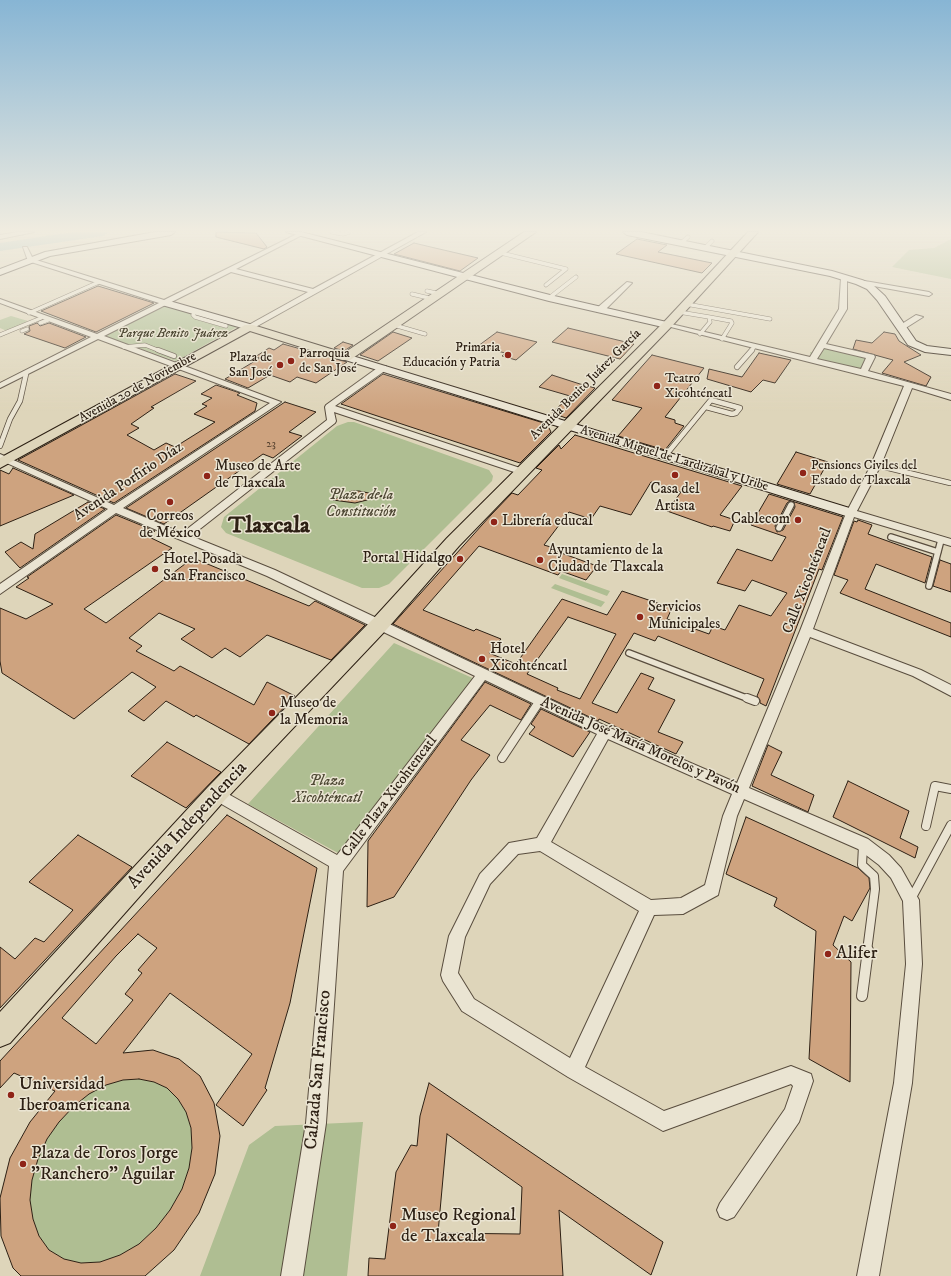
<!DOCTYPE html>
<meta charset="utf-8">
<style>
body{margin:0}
canvas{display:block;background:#ded5ba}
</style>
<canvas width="951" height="1276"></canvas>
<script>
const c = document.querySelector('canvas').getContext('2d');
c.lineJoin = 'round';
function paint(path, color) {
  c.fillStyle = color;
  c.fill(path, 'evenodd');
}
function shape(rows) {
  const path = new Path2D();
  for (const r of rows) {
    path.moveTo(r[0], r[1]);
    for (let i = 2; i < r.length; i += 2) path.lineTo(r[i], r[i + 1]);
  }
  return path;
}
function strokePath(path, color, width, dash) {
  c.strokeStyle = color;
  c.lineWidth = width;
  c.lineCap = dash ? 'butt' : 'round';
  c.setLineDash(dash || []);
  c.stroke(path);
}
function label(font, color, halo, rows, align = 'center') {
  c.font = font + ' "IM FELL DW Pica",serif';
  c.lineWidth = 3;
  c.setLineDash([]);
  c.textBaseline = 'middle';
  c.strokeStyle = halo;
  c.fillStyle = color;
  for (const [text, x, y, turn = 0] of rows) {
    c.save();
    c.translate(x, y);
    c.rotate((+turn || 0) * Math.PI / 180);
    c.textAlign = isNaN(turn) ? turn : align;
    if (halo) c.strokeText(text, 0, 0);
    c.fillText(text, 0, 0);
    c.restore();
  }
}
paint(shape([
 [951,239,951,279,892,267,909,250,934,248],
 [167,305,237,327,176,361,104,336],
 [11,316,28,321,7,331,0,328,0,320],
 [821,345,871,357,863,372,812,361,810,352,817,353],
 [348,422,354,422,489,470,493,476,492,481,389,584,379,588,362,588,226,533,221,527,224,517,337,426],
 [562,574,610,591,607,596,559,578],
 [555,584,605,602,601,607,551,588],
 [394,643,477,680,340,854,248,804],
 [139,1079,154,1082,167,1088,178,1099,186,1112,191,1129,192,1148,189,1168,182,1189,170,1210,156,1228,139,1244,120,1255,100,1262,81,1263,64,1259,49,1250,39,1236,33,1219,30,1200,32,1180,38,1159,47,1139,59,1122,74,1106,89,1094,106,1085,123,1080],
 [363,1122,347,1276,200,1276,249,1145,275,1126]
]), '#afbe92');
paint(shape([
 [73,232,110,232,103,236,0,251,0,243,73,232]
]), '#95b7b6');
const building = shape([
 [216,232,256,233,267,247,264,249,216,237,216,232],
 [637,239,667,245,658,252,712,263,702,273,616,254,637,239],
 [414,243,435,248,478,258,460,271,394,254,414,243],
 [98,286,154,303,96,332,41,311,98,286],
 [37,323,40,326,49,323,86,337,65,348,24,334,30,331,29,326,37,323],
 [568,328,634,344,620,359,552,342,568,328],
 [393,332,412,338,378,361,360,355,393,332],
 [497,332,537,342,516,360,502,356,505,353,478,346,497,332],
 [884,332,895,334,899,341,921,355,904,362,931,377,926,386,882,373,893,360,853,349,856,340,872,343,884,332],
 [343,342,353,345,344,351,334,348,343,342],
 [283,344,347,362,316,383,297,377,290,382,270,375,248,388,225,379,260,358,255,357,269,348,274,350,283,344],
 [759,353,791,360,775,383,763,380,751,392,707,379,709,369,742,377,759,353],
 [652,355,704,368,665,417,675,420,675,423,684,426,665,450,618,436,642,408,612,400,652,355],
 [175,374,196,381,151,407,154,408,131,424,139,428,127,435,154,450,166,443,175,447,215,422,194,414,207,406,202,404,212,398,201,394,216,385,240,393,237,395,257,403,255,411,114,503,18,460,175,374],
 [383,374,547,424,551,432,520,463,341,404,383,374],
 [552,375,580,384,595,388,566,418,552,413,570,396,539,387,552,375],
 [285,402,316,412,289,432,302,436,273,458,263,454,164,524,126,508,285,402],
 [575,435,742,486,720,515,735,520,730,531,713,526,712,527,667,511,681,492,651,482,631,515,600,506,591,519,569,512,544,545,554,548,553,550,597,566,586,580,561,571,558,575,479,546,423,610,474,631,476,629,501,639,489,653,516,664,562,599,607,615,622,591,672,608,667,619,709,634,713,626,725,630,739,605,771,616,787,593,752,580,745,591,717,583,737,549,772,561,786,537,751,525,769,494,843,517,822,570,819,569,766,706,760,703,760,700,757,696,764,679,658,636,655,641,634,633,592,703,617,713,641,673,654,678,648,689,675,700,658,732,683,742,676,754,599,719,598,721,393,624,491,515,512,493,518,495,542,470,536,468,559,445,561,449,575,435],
 [790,501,794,502,795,507,783,530,777,532,775,526,787,503,790,501],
 [568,617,616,634,580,699,557,690,558,688,527,674,568,617],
 [796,452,828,462,810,494,777,484,796,452],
 [13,468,74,495,0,526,0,470,9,474,13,468],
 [352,491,359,491,383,496,355,503,333,500,352,491],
 [88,502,105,509,20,568,5,552,21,542,33,549,35,534,88,502],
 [116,515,155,531,147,536,172,548,84,609,106,623,193,558,309,606,315,601,365,625,331,660,267,635,240,657,225,648,212,658,181,639,195,629,159,613,129,638,142,646,136,651,174,671,180,666,254,705,267,682,295,696,249,744,196,715,194,717,166,701,144,721,128,711,156,687,132,672,74,719,2,673,0,661,0,608,26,619,53,604,16,587,29,578,27,577,116,515],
 [858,520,872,525,868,534,932,557,925,583,876,564,865,589,951,623,951,637,840,593,848,580,834,575,854,521,857,522,858,520],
 [940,560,951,564,951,592,933,586,940,560],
 [485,682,531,704,521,720,490,705,461,740,490,755,471,780,394,897,367,907,368,841,485,682],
 [541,709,590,732,573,757,529,734,535,727,531,724,541,709],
 [167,742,221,772,186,808,131,776,167,742],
 [768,745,782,752,771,775,814,795,808,812,752,786,768,745],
 [848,781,909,811,900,838,918,847,915,858,833,817,848,781],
 [227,815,317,868,290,1003,265,1088,267,1090,243,1126,216,1105,252,1054,170,993,123,1053,153,1050,179,1059,200,1076,214,1103,220,1136,215,1174,199,1213,174,1250,145,1276,21,1276,13,1268,1,1236,0,1198,10,1158,30,1122,55,1091,14,1073,0,1088,0,1061,227,815],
 [138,934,157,948,138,970,142,973,125,994,133,1000,96,1044,62,1018,116,956,138,934],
 [139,1079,154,1082,167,1088,178,1099,186,1112,191,1128,192,1148,189,1168,182,1189,170,1210,156,1228,139,1244,120,1255,100,1262,81,1263,64,1259,49,1250,39,1236,33,1219,30,1200,32,1180,38,1159,47,1139,59,1122,74,1106,89,1094,106,1085,123,1080,139,1079],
 [746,817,858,868,869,878,870,888,852,921,844,916,833,945,851,962,850,1082,809,1059,816,931,774,906,777,898,726,874,746,817],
 [78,835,132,867,0,1008,0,947,15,959,35,938,44,942,73,910,29,882,78,835],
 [429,1083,663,1242,651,1275,559,1210,563,1276,368,1276,369,1258,385,1259,396,1172,411,1145,417,1146,420,1116,429,1083],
 [447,1134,522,1187,520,1234,438,1233,447,1134]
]);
paint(building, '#cea37f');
strokePath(building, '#2d2014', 1);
const laneFar4 = shape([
 [332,232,343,234,349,232],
 [681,243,688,237],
 [705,248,712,241],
 [501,253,566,269,546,285],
 [427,291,440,294],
 [412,294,433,299],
 [549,298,576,277],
 [686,304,770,319],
 [195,311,193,315,195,317,226,326],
 [679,312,709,317,710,322,700,334],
 [29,313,99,282],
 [709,317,731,321,732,323,722,339],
 [40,323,48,320],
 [394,325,425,334],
 [22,331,27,329],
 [0,335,41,318],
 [124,347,145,345,160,351],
 [751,351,754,347]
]);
const laneFar3 = shape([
 [158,350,174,356],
 [737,367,752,350],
 [0,446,10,419,20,401,26,374],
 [665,456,711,400,740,408,736,413,732,414,706,407],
 [876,465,950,483]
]);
const laneFar2 = shape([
 [779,528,791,505],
 [891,537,938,552],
 [929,586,941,540],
 [629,653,749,699]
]);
const laneFar1 = shape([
 [747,698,755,701],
 [502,758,539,702],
 [926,826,935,786,951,789],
 [863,846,862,865,874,876,875,889,867,951],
 [911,899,951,825]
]);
const lane = shape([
 [862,996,868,950]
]);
const street = shape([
 [18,232,34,232,0,239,0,235,18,232],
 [418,232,426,232,252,329,245,327,308,292,231,272,104,336,281,402,123,508,182,533,327,420,325,407,326,405,380,366,386,366,386,370,335,406,526,470,526,474,520,474,334,412,336,421,335,423,191,536,275,570,610,728,737,783,800,631,846,513,871,465,904,386,663,325,667,323,810,357,839,309,841,278,844,276,847,278,847,309,826,344,874,355,875,357,868,371,951,394,951,400,912,388,881,465,857,511,951,539,951,546,854,517,813,629,921,670,951,685,951,696,913,676,810,637,749,788,868,839,889,855,901,868,919,900,922,964,912,1083,879,1276,857,1276,894,1083,906,964,903,901,891,878,879,865,858,849,744,799,737,816,718,895,683,914,654,915,585,1067,664,1111,791,1066,811,1074,813,1081,799,1122,734,1217,727,1220,720,1217,717,1210,720,1203,785,1109,793,1086,791,1084,663,1131,568,1077,462,1011,443,981,441,975,449,936,480,874,509,843,537,838,597,734,485,680,343,871,326,1123,303,1276,281,1276,306,1123,329,866,211,798,209,794,211,790,216,788,221,790,337,855,475,676,267,576,116,513,0,594,0,584,108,509,0,460,0,454,114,505,270,403,98,339,0,388,0,383,91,337,0,303,0,299,97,334,159,303,28,261,23,247,27,247,33,259,164,300,297,234,302,235,236,269,313,289,418,232],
 [824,348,866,358,861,369,817,359,824,348],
 [608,739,732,794,723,816,705,885,681,898,651,900,551,842,608,739],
 [540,851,639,911,570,1058,474,999,458,973,465,937,490,884,518,854,540,851],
 [859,280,929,292,932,294,929,296,857,283,857,281,859,280],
 [627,282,632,283,603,312,597,312,597,308,627,282],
 [916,315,923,317,904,329,897,327,916,315]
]);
const secondary = shape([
 [155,232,175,232,171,235,50,256,0,275,0,269,45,252,155,232],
 [286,232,301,232,550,295,671,323,672,325,667,328,549,301,286,232],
 [623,232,641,232,832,271,862,280,873,285,885,296,916,341,927,346,951,349,951,355,925,352,908,345,877,300,867,289,856,284,830,276,627,235,623,232],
 [166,300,253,325,254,327,249,330,162,305,161,303,166,300],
 [346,354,856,510,858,513,856,516,846,516,342,359,340,357,346,354]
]);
const primary = shape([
 [524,232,536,232,350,360,342,360,250,331,0,468,0,458,245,325,253,325,344,353,524,232],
 [748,232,758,232,671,327,459,546,387,629,224,801,10,1043,0,1047,0,1012,208,787,373,619,447,538,663,323,748,232]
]);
strokePath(laneFar4, '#594d3e', 4.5);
strokePath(laneFar3, '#594d3e', 6);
strokePath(laneFar2, '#594d3e', 8);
strokePath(laneFar1, '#594d3e', 10);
strokePath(lane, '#594d3e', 12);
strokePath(street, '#594d3e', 2);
strokePath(secondary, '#2d2014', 2);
strokePath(primary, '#2d2014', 2);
strokePath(laneFar4, '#eae4d2', 3.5);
strokePath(laneFar3, '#eae4d2', 4.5);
strokePath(laneFar2, '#eae4d2', 5.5);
strokePath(laneFar1, '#eae4d2', 8);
strokePath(lane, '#eae4d2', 10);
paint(street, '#eae4d2');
paint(secondary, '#eae4d2');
paint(primary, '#ded5ba');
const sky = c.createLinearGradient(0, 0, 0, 411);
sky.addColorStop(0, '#87b5d4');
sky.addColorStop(0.56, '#f0ece0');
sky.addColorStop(1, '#f0ece000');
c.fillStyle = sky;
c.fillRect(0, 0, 951, 411);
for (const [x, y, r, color] of [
 [508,355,4,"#8f2418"],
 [291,361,4,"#8f2418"],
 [280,365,4,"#8f2418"],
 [657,386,4,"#8f2418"],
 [803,473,4,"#8f2418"],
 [675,475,4,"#8f2418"],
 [207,476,4,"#8f2418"],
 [170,502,4,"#8f2418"],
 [798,520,4,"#8f2418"],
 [494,522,4,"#8f2418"],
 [460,559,4,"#8f2418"],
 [540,560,4,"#8f2418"],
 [155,569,4,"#8f2418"],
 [640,617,4,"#8f2418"],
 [482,659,4,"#8f2418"],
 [272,713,4,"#8f2418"],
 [828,954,4,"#8f2418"],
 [11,1095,4,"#8f2418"],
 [23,1164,4,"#8f2418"],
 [393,1226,4,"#8f2418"]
]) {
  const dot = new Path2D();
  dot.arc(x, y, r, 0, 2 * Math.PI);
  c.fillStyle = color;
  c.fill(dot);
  strokePath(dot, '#eae4d2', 1.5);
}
label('11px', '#55412f', null, [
 ["23",271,445]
]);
label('italic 13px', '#4e4834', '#eae4d2', [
 ["Parque Benito Juárez",173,334]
]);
label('13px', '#2d2014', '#eae4d2', [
 ["Primaria",500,348,"right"],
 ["Educación y Patria",500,363,"right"],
 ["Parroquia",299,354],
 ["de San José",299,369],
 ["Plaza de",272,358,"right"],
 ["San José",272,373,"right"],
 ["Teatro",665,379],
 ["Xicohténcatl",665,394],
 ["Pensiones Civiles del",811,466],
 ["Estado de Tlaxcala",811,481]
], 'left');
label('13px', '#2d2014', '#eae4d2', [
 ["Avenida Benito Juárez García",586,385,-45],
 ["Avenida 20 de Noviembre",138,388,-29],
 ["Avenida Miguel de Lardizábal y Uribe",674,459,17]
]);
label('15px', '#2d2014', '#eae4d2', [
 ["Museo de Arte",215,467],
 ["de Tlaxcala",215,484],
 ["Casa del",675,490,"center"],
 ["Artista",675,507,"center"],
 ["Correos",170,517,"center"],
 ["de México",170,534,"center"],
 ["Cablecom",790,520,"right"],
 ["Librería educal",502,522],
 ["Ayuntamiento de la",548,551],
 ["Ciudad de Tlaxcala",548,568],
 ["Portal Hidalgo",452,559,"right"],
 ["Hotel Posada",163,560],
 ["San Francisco",163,577],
 ["Servicios",648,608],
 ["Municipales",648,625],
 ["Hotel",490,650],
 ["Xicohténcatl",490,667],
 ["Museo de",280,704],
 ["la Memoria",280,721]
], 'left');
label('15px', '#2d2014', '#eae4d2', [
 ["Avenida Porfirio Díaz",129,482,-34],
 ["Calle Xicohténcatl",808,581,-69],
 ["Avenida José María Morelos y Pavón",640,746,24],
 ["Calle Plaza Xicohtencatl",390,797,-53]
]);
label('italic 15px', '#4e4834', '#eae4d2', [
 ["Plaza de la",361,496],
 ["Constitución",361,513],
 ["Plaza",327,782],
 ["Xicohténcatl",327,799]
]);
label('18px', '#2d2014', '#eae4d2', [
 ["Avenida Independencia",188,826,-47],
 ["Calzada San Francisco",319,1070,-85]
]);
label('18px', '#2d2014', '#eae4d2', [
 ["Alifer",836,954],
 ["Universidad",19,1085],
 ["Iberoamericana",19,1106],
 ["Plaza de Toros Jorge",31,1154],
 ["\"Ranchero\" Aguilar",31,1175],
 ["Museo Regional",401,1216],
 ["de Tlaxcala",401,1237]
], 'left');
label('bold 23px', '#2d2014', '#eae4d2', [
 ["Tlaxcala",269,527]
]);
</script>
